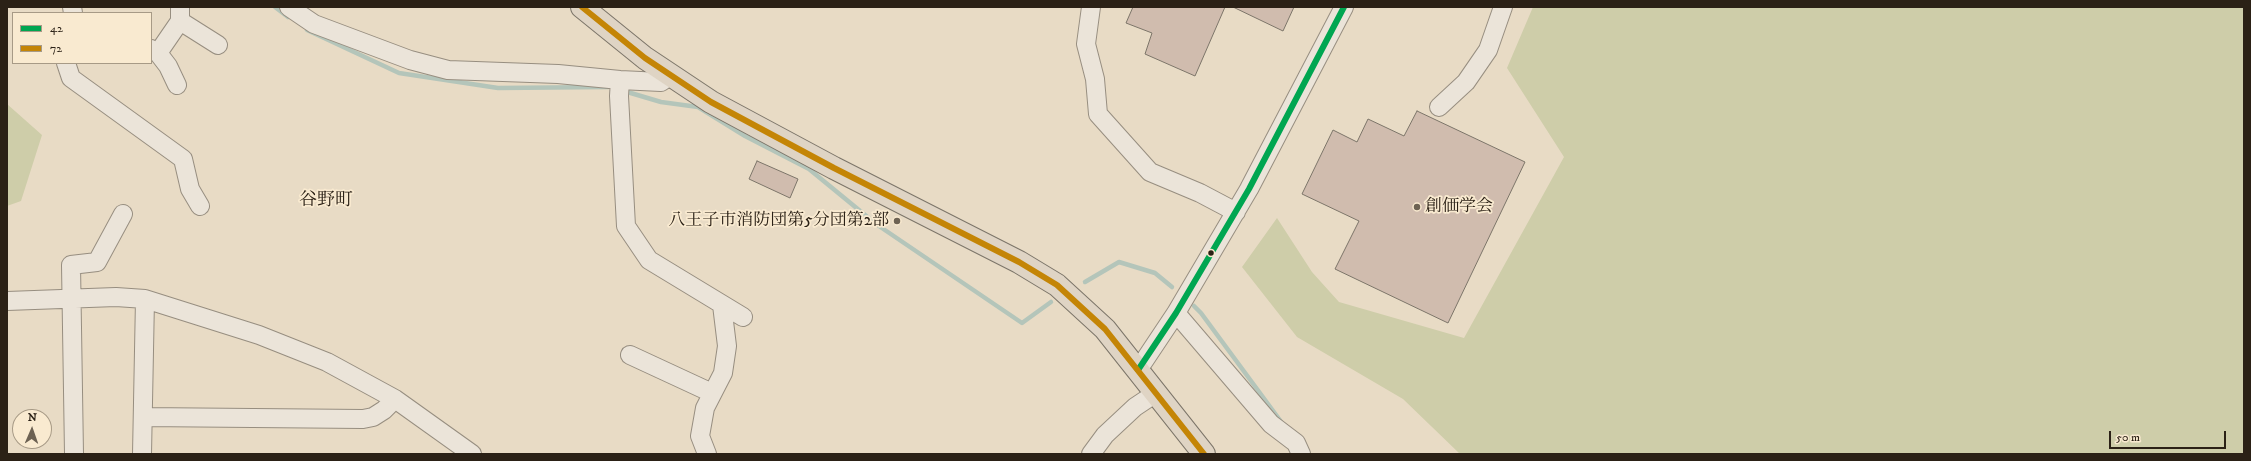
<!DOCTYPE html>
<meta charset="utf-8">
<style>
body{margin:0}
#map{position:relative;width:2251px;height:461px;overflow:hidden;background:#e8dbc5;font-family:"IM FELL DW Pica",serif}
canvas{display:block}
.frame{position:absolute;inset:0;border:8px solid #2b2116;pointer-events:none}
.legend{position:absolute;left:12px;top:12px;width:140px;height:52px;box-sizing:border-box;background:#f9ead0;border:1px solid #a79a86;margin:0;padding:5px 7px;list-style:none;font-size:12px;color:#2b2116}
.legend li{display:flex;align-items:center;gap:8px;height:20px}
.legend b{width:20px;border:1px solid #a79a86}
.north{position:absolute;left:12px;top:409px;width:40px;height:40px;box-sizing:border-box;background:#f9ead0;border:1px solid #a79a86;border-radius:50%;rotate:2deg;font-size:11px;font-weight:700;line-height:16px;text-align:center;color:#2b2116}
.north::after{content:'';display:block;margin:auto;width:14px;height:18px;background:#6d6253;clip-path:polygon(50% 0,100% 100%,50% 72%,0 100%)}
.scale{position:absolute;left:2109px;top:431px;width:117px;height:18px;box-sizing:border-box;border:2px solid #2b2116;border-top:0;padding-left:5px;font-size:12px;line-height:14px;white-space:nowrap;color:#2b2116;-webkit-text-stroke:3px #f9ead0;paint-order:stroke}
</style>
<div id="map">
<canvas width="2251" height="461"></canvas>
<div class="frame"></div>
<ul class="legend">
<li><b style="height:5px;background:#00a651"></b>42</li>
<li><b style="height:5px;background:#c48506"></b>72</li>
</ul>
<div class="north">N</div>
<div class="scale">50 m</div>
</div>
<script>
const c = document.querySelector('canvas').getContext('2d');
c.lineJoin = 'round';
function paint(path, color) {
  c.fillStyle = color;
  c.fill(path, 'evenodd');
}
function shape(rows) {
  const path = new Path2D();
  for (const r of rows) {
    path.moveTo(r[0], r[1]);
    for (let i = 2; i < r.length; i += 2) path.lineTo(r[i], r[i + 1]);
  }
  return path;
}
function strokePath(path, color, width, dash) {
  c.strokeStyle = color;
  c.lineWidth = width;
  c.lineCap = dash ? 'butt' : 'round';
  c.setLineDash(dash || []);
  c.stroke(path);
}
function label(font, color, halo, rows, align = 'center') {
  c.font = font + ' "IM FELL DW Pica","Noto Serif JP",serif';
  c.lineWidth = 3.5;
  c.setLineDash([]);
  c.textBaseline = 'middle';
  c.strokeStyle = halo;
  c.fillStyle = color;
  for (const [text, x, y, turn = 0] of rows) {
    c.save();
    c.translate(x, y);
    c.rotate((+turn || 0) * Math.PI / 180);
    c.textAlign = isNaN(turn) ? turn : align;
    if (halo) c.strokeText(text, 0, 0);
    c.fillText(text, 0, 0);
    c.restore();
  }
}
paint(shape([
 [1533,7,2244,7,2244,454,1460,454,1403,399,1297,337,1242,267,1277,218,1312,272,1339,302,1464,338,1564,157,1507,68],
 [7,104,42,135,21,201,7,206]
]), '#cecda9');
strokePath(shape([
 [275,7,288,17],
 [307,30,399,73,498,88,609,87],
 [624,91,661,102,698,107,745,136,809,169,876,224,1022,323,1051,302],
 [1085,282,1119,262,1155,273,1172,287],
 [1194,306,1201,313,1282,423]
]), '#b4c5ba', 4.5);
const building = shape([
 [1133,7,1225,7,1195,76,1145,54,1152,33,1126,23,1133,7],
 [1233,7,1294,7,1283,31,1233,7],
 [1417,111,1525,162,1448,323,1335,269,1359,221,1302,194,1333,130,1357,142,1368,119,1404,136,1417,111],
 [757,161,798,179,790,198,749,179,757,161]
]);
paint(building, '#d0bcae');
strokePath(building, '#7c7569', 1);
const minor = shape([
 [72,7,73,13],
 [289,7,314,24,410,60,448,70,558,74,620,80,661,82,670,76],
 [1091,7,1086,44,1095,79,1098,114,1150,172,1200,193,1236,212],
 [180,21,218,45],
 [151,49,158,53,168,66,177,85],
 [158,53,180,21,180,7],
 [66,63,71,78,183,159,190,189,200,206],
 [620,80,619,96,626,226,649,260,743,317],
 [1439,107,1466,82,1488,50,1503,7],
 [7,301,116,297,145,299,259,335,327,362,395,399,472,454],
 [1176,313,1271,424,1296,443,1301,454],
 [630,355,712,393],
 [1138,370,1176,313,1249,189,1344,7],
 [143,417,363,419,373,417,384,410,395,399],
 [74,454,71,265,97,262,123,214],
 [142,454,145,299],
 [707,454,700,436,705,408,723,373,727,346,722,305],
 [1091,454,1105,435,1135,407,1156,393]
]);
const major = shape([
 [582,7,645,58,711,102,834,168,1019,262,1057,285,1105,329,1204,454]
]);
strokePath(minor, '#978e80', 20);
strokePath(major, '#7c7569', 24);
strokePath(minor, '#ebe4d9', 18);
strokePath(major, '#dfd4c4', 22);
strokePath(shape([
 [1138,370,1176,313,1249,189,1344,7]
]), '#00a651', 6);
strokePath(shape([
 [582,7,645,58,711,102,834,168,1019,262,1057,285,1105,329,1204,454]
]), '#c48506', 6);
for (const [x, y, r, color] of [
 [1417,207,4,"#6d6253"],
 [897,221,4,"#6d6253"],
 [1211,253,3.5,"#2b2116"]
]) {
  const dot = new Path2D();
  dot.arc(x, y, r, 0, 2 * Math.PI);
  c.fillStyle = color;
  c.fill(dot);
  strokePath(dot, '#f9ead0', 1.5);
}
label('17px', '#2b2116', '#f9ead0', [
 ["創価学会",1425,207],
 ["八王子市消防団第5分団第2部",889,221,"right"]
], 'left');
label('18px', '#2b2116', '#f9ead0', [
 ["谷野町",326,201]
]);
</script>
